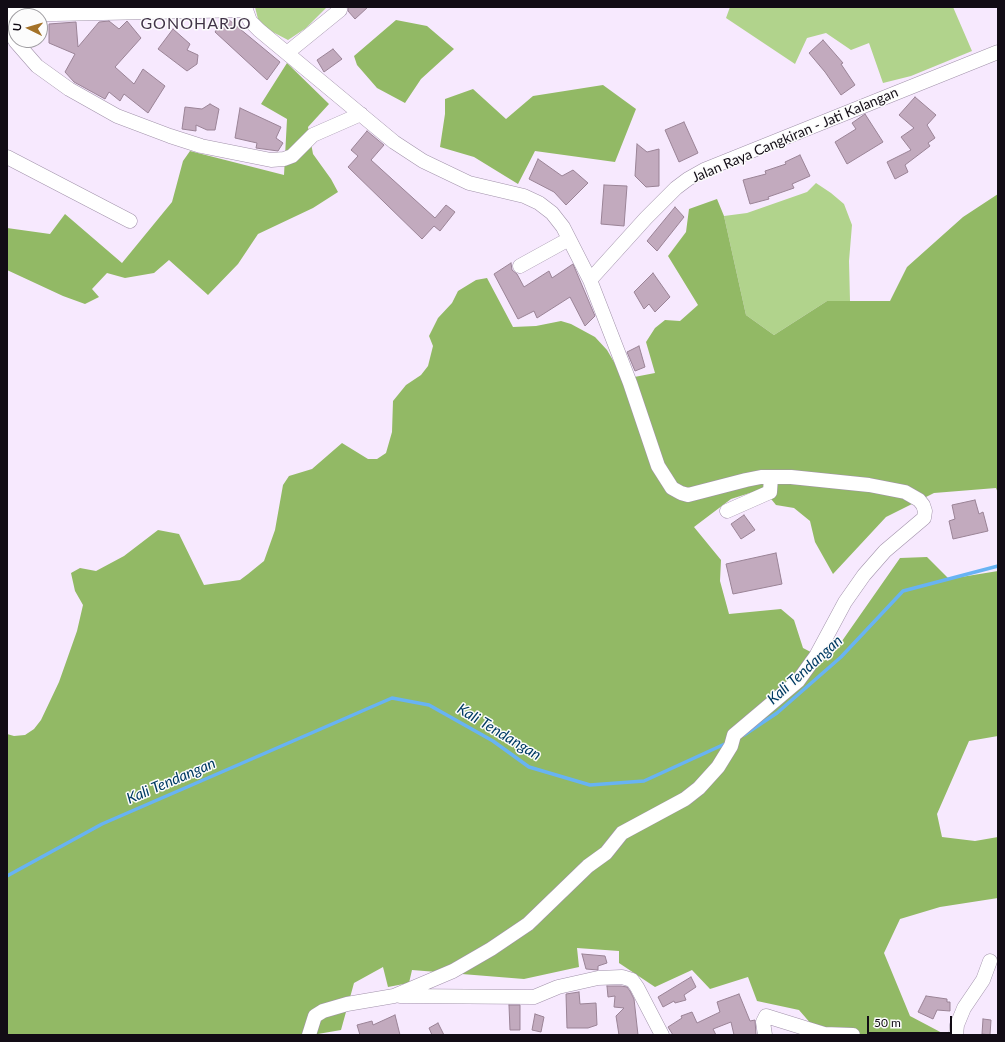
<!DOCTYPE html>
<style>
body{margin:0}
#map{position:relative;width:1005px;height:1042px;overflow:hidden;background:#f7e9fe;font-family:Lato,sans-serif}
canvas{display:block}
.frame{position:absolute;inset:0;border:8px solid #120c15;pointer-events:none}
.north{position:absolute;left:8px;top:8px;width:40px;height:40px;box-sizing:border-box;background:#fcfcfc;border:1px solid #9e9ca0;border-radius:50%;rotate:275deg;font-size:11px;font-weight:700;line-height:16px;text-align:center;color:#120c15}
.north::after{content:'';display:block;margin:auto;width:14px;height:18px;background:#a47228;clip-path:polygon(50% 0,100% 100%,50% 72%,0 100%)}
.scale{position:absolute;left:867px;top:1016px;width:85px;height:18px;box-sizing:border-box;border:2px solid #120c15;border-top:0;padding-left:5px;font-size:12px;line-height:14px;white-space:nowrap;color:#120c15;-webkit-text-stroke:3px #fcfcfc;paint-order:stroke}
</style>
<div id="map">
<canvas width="1005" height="1042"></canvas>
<div class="frame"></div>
<div class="north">U</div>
<div class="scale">50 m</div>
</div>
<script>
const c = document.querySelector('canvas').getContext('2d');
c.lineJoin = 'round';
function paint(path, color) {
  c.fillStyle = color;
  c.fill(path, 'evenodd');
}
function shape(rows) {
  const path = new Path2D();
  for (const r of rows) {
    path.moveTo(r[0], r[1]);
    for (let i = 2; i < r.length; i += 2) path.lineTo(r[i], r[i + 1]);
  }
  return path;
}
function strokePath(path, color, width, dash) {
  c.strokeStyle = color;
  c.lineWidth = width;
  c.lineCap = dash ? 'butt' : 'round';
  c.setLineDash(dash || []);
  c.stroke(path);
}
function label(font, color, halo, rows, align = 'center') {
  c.font = font + ' Lato,sans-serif';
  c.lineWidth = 3;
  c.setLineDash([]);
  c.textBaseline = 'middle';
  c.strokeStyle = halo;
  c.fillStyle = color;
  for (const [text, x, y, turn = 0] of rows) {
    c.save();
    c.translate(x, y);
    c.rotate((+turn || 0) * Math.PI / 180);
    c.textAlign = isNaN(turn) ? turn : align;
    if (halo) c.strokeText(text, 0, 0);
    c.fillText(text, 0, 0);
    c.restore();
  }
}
paint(shape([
 [255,7,327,7,306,28,288,40,267,29,258,19],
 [730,7,953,7,972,51,911,76,883,83,869,43,851,50,826,33,807,38,795,64,726,18],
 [816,183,831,193,844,204,852,225,849,261,850,301,827,301,774,335,746,315,724,216,747,213,807,192]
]), '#b1d38c');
paint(shape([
 [396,20,427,26,454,49,421,79,405,103,377,88,357,65,354,56],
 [287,63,329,104,308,127,313,154,331,179,338,192,313,208,258,234,238,264,208,295,169,260,154,273,125,278,107,273,92,289,99,297,85,304,63,296,7,270,7,228,50,234,65,214,122,263,172,202,183,161,190,151,284,175,287,119,261,104],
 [603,85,636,109,615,162,535,151,518,184,474,157,440,147,445,114,445,99,473,89,506,119,533,96],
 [998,194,998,493,996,488,934,493,886,517,833,574,815,542,810,521,794,508,776,505,767,494,753,492,731,499,694,527,721,560,720,581,729,614,781,609,794,620,803,648,828,661,900,558,927,557,949,579,998,571,998,736,969,741,937,814,942,837,975,841,998,837,998,898,940,907,900,919,884,953,910,1016,946,1035,816,1035,812,1025,799,1010,757,1001,748,977,710,989,692,970,655,987,619,963,619,951,577,948,579,967,524,979,412,970,409,983,388,987,383,967,354,983,341,1030,312,1035,7,1035,7,734,14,736,25,735,34,729,41,720,59,682,77,631,83,605,75,591,71,573,80,568,96,571,124,556,158,530,179,534,204,585,240,580,248,574,264,561,275,530,283,485,289,476,312,469,342,443,368,459,377,459,386,453,392,432,393,401,406,385,421,375,428,366,433,346,429,336,438,318,452,303,458,291,476,280,487,278,513,327,536,326,561,321,571,324,595,337,607,350,624,379,655,373,646,342,655,328,665,320,680,321,698,305,668,256,686,232,689,209,717,199,724,216,746,315,774,335,827,301,890,301,907,267,963,217]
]), '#92b965');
strokePath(shape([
 [744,735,777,713,841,657,903,591,998,566],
 [7,876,102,824,392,698,429,705,493,741,529,767,590,785,644,781,727,743]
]), '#68b3f3', 3.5);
const building = shape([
 [348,7,368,7,355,19,348,11,348,7],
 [224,19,228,19,280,62,267,80,215,32,224,19],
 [109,21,119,29,127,21,141,38,115,67,134,84,143,69,165,86,148,113,124,94,120,101,109,92,105,99,74,82,65,72,75,54,49,43,49,24,76,22,78,47,99,22,109,21],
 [173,29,190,44,187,50,198,55,197,64,187,71,158,49,173,29],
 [823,40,843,63,841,64,855,85,841,95,825,72,809,53,823,40],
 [333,49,342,59,324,72,317,60,333,49],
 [915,97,936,115,927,125,935,138,928,143,930,146,905,165,908,172,895,179,887,162,911,150,901,137,914,128,899,115,915,97],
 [210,104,219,109,215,130,207,130,196,125,196,131,182,129,185,107,202,109,210,104],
 [240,108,281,127,276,138,283,143,278,151,256,148,257,143,235,138,240,108],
 [865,114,883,142,847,164,835,142,856,129,852,123,865,114],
 [684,122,698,153,679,162,665,130,684,122],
 [367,131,384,145,371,160,435,218,446,205,455,212,440,231,434,226,422,239,348,167,358,156,351,150,367,131],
 [637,144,647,152,659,149,659,186,646,187,635,176,637,144],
 [800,155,810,176,792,184,794,188,768,197,769,199,750,204,743,180,766,174,765,171,786,164,785,162,800,155],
 [538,159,562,176,573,170,588,183,566,205,554,192,529,179,538,159],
 [604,185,627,186,624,226,601,224,604,185],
 [675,207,684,217,657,251,647,241,675,207],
 [511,263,512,270,517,274,524,287,549,271,552,278,573,264,595,316,585,326,570,297,537,318,534,311,518,319,494,274,511,263],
 [653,273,670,297,655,312,649,304,644,309,634,292,653,273],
 [639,346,645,367,635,371,627,352,639,346],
 [975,500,979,514,983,512,988,531,953,539,949,521,955,519,952,505,975,500],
 [744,515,755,530,741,539,731,524,744,515],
 [776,553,782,584,733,594,726,564,776,553],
 [582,954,605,956,607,963,598,966,598,970,586,969,582,954],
 [691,977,696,987,684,995,686,1000,675,1003,674,1001,663,1007,658,997,691,977],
 [607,986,621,986,627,987,630,991,634,999,638,1035,619,1035,616,1016,624,1008,614,1007,615,996,608,997,607,986],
 [579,992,580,1004,596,1003,597,1025,588,1028,567,1028,566,994,579,992],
 [739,994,750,1021,755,1020,756,1035,734,1035,731,1022,713,1029,716,1035,673,1035,668,1027,682,1018,681,1016,692,1012,697,1023,720,1012,717,1002,739,994],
 [926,996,947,999,947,1002,950,1002,950,1011,937,1010,933,1019,918,1012,926,996],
 [509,1005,520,1005,520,1030,510,1030,509,1005],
 [535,1014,544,1017,541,1032,532,1030,535,1014],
 [395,1015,400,1035,360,1035,357,1025,372,1021,373,1025,395,1015],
 [983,1019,991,1020,990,1035,982,1034,983,1019],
 [438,1023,444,1035,432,1035,429,1028,438,1023]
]);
paint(building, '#c2aabe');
strokePath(building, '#9a8396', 1);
const minor = shape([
 [7,15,246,10,250,21,259,30,394,142,423,161,469,183,524,196,539,203,552,213,563,227,590,280,630,383,658,466,672,488,681,493,688,495,746,480,761,477,791,477,869,485,905,492,919,500,923,505,925,511,924,518,885,551,864,575,845,602,816,656,798,681,734,735,731,746,718,767,699,788,685,799,622,833,606,853,588,866,528,924,491,949,453,971,394,996,347,1004,323,1011,315,1016,309,1035],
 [7,26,16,42,37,66,69,89,117,116,170,136,201,146,271,160,284,159,292,156,313,135,361,114],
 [287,53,340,10],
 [7,157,130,221],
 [520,266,569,239],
 [590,280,646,218,676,188,688,179,704,170,998,52],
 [727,511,770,492,771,477],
 [400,996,534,997,558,987,598,978,622,977,632,980,637,987,662,1035],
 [765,1035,763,1022,766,1016,824,1034,853,1035],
 [956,1035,957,1025,964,1008,983,980,990,961]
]);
strokePath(minor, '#a192aa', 15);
strokePath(minor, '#fff', 14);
label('14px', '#120c15', '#fcfcfc', [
 ["Jalan Raya Cangkiran - Jati Kalangan",795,135,-23]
]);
label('italic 15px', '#003b63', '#fcfcfc', [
 ["Kali Tendangan",805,670,-42],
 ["Kali Tendangan",499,732,31],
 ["Kali Tendangan",171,781,-23]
]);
c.letterSpacing = '1px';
label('16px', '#413448', '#fcfcfc', [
 ["GONOHARJO",196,24]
]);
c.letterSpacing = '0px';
</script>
